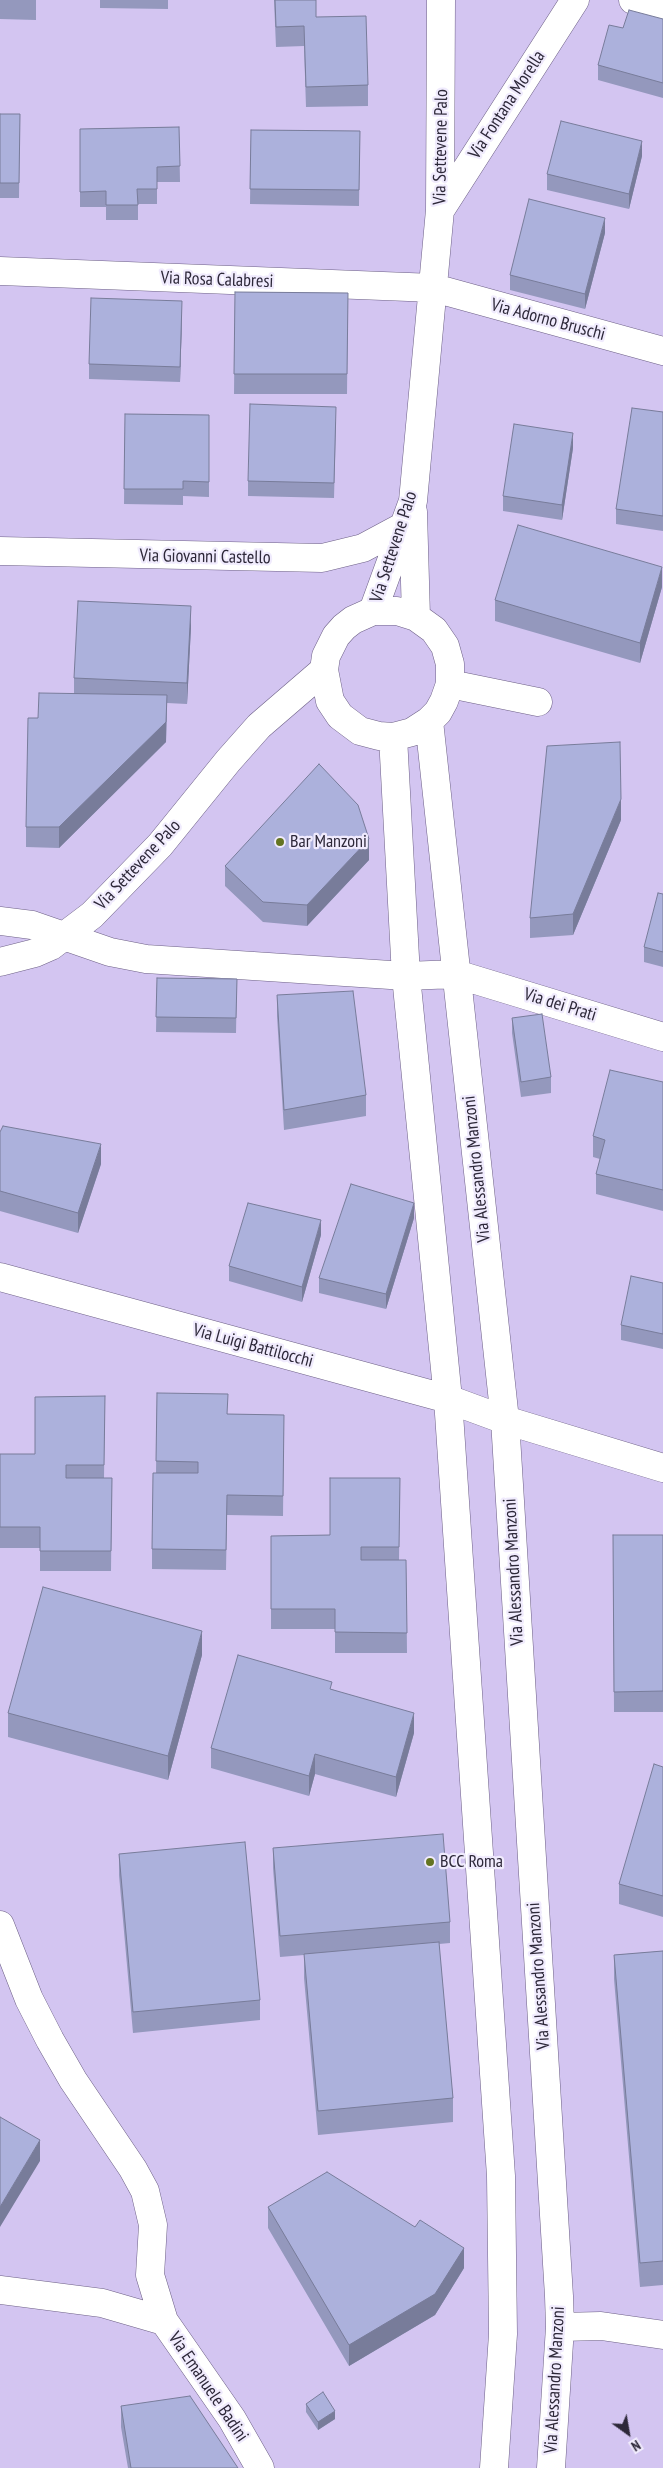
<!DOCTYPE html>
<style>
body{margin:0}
#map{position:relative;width:663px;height:2468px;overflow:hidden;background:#d3c5f1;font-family:"PT Sans Narrow",sans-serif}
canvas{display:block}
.north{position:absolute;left:603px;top:2408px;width:50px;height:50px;-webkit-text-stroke:4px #f0ebfd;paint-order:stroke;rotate:148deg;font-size:14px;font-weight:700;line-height:20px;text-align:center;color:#2d2839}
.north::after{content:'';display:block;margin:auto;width:18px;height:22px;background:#2d2839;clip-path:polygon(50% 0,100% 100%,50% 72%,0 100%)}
</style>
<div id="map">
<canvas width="663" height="2468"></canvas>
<div class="north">N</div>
</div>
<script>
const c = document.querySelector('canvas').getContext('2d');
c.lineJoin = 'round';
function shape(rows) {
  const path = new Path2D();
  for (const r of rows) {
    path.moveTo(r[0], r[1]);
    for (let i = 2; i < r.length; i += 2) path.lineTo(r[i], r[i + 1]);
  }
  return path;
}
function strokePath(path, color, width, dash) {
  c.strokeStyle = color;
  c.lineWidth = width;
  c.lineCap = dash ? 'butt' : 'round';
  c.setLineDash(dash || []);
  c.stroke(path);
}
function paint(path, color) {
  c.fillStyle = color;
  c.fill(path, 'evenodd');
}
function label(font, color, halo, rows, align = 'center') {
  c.font = font + ' "PT Sans Narrow",sans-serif';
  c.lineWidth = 4.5;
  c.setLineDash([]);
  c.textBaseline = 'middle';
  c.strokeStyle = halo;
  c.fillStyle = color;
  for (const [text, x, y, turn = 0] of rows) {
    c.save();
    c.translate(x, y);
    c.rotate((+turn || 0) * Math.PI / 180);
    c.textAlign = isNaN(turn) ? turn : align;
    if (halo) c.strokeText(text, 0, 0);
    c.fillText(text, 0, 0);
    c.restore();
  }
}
const minor = shape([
 [633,0,663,8],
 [441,209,575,0],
 [0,271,434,288,663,351],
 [413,512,416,617,434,630,445,646,450,664,450,684,444,701,438,712,429,721,412,732,393,737,379,736,360,731,340,716,330,701,324,670,326,656,336,636,344,627,353,620,373,611,397,611,416,617],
 [0,551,322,558,363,548,404,526],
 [373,611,413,501,440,210,441,0],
 [450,684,538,702],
 [429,721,505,1420,559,2296,560,2327,551,2468],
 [393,737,406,976,448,1399,501,2176,503,2334,494,2468],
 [0,921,32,925,110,952,146,959,406,976,456,974,663,1037],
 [0,962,35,953,51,946,92,915,160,845,228,761,259,726,324,670],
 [0,1277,448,1399,505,1420,663,1468],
 [0,1925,29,1999,50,2040,73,2080,133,2169,145,2191,153,2225,150,2275,164,2321],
 [0,2290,102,2303,164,2321,232,2419,260,2468],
 [560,2327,601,2326,663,2335]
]);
strokePath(minor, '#6d6086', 29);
strokePath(minor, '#fff', 28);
paint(shape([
 [0,0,36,0,36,20,0,19],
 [100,0,168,0,168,9,100,8],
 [274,0,316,0,316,17,368,85,368,106,306,107,304,46,276,47],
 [663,19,663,98,598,80,598,65,623,28],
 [0,114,20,114,19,198,0,198],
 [179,127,180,182,157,182,157,204,138,204,138,220,106,220,106,207,80,207,80,129],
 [251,130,360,131,359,206,250,204],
 [642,156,629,209,547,190,547,174],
 [605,233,585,309,510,290,510,275],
 [235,292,348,293,347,394,234,394],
 [182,317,180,382,89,379,89,364],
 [663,412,663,531,616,524,616,509],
 [125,414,209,415,209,497,183,496,183,505,124,504],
 [336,422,334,498,248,496,248,481],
 [573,448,562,520,503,511,503,496],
 [662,587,640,663,495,621,495,600],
 [191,627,187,704,167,703,166,742,59,848,26,847,26,827,74,693,74,678],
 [621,820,573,935,530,938,530,918],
 [369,860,307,926,263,922,225,886,225,866],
 [663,894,663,967,644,962,644,947],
 [157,978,237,979,236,1033,156,1032],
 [277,995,366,1095,366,1116,284,1130,277,1016],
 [512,1018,551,1077,551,1093,521,1097,512,1033],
 [663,1082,663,1211,596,1194,596,1174,600,1159,593,1157,593,1136],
 [0,1132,101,1164,78,1233,0,1211],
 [414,1218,386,1309,319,1293,319,1278],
 [321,1235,302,1302,229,1281,229,1266],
 [663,1283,663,1349,621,1340,621,1325],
 [157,1393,228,1414,284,1415,283,1516,227,1515,226,1570,152,1569,152,1549,156,1473],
 [105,1396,104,1478,112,1478,111,1571,40,1571,40,1548,0,1548,0,1454,35,1454],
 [400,1478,399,1560,406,1560,407,1653,335,1653,335,1629,271,1629,271,1536,330,1535],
 [613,1535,663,1535,663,1712,614,1712],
 [202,1655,168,1780,8,1737,8,1713],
 [332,1689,414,1733,396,1797,315,1774,309,1796,211,1768,211,1748],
 [663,1767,663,1917,619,1904,619,1884],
 [273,1848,450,1922,450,1943,439,1944,453,2098,453,2122,318,2135,304,1978,304,1955,280,1957,273,1868],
 [119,1854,260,2000,260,2020,133,2033,119,1875],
 [663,1951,663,2285,640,2287,614,1979,614,1955],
 [268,2207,464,2268,435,2315,349,2366,268,2228],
 [306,2404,335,2419,318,2430,306,2412],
 [121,2406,238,2468,128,2468,121,2427]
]), '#9498bd');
paint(shape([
 [642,141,642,156,629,209,629,194],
 [605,218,605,233,585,309,585,294],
 [182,301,182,317,180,382,180,367],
 [573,433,573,448,562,520,562,505],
 [662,567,662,587,640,663,640,643],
 [191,606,191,627,187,704,187,683],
 [167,695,166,742,59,848,59,827],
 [621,799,621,820,573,935,573,914],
 [369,839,369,860,307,926,307,905],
 [101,1144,101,1164,78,1233,78,1213],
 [414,1203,414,1218,386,1309,386,1294],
 [321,1220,321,1235,302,1302,302,1287],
 [202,1631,202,1655,168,1780,168,1756],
 [414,1713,414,1733,396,1797,396,1777],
 [315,1754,315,1774,309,1796,309,1776],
 [40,2140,40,2161,0,2227,0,2207],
 [464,2248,464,2268,435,2315,349,2366,349,2345],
 [335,2411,335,2419,318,2430,318,2422]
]), '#787c9a');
const building = shape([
 [275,0,316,0,316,17,366,16,368,85,306,87,304,26,276,27,275,0],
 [629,10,663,19,663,83,598,65,609,25,623,28,629,10],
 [0,114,20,114,19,183,0,183,0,114],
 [561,121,642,141,629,194,547,174,561,121],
 [179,127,180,166,157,167,157,189,137,189,138,205,106,205,106,191,80,192,80,129,179,127],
 [251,130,360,131,359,190,250,189,251,130],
 [529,199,605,218,585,294,510,275,529,199],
 [235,292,348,293,347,374,234,374,235,292],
 [91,298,182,301,180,367,89,364,91,298],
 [250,404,336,407,334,483,248,481,250,404],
 [632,408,663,412,663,516,616,509,632,408],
 [125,414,209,415,209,482,183,481,183,489,124,489,125,414],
 [514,424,573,433,562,505,503,496,514,424],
 [518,525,662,567,640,643,495,600,518,525],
 [78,601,191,606,187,683,74,678,78,601],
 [39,693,167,695,166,722,59,827,26,827,28,718,38,718,39,693],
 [620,742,621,799,573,914,530,918,547,746,620,742],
 [319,764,358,805,369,839,307,905,263,902,225,866,319,764],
 [658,893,663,894,663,952,644,947,658,893],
 [157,978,237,979,236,1018,156,1017,157,978],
 [353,991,366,1095,284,1110,277,995,353,991],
 [542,1014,551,1077,521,1082,512,1018,542,1014],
 [610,1070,663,1082,663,1190,596,1174,605,1140,593,1136,610,1070],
 [3,1126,101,1144,78,1213,0,1191,0,1132,3,1126],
 [351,1184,414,1203,386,1294,319,1278,351,1184],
 [248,1203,321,1220,302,1287,229,1266,248,1203],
 [631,1276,663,1283,663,1334,621,1325,631,1276],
 [157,1393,228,1394,227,1414,284,1415,283,1496,227,1495,226,1550,152,1549,153,1473,198,1473,198,1462,156,1461,157,1393],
 [105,1396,104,1465,66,1465,66,1478,112,1478,111,1551,40,1551,40,1527,0,1527,0,1454,35,1454,35,1397,105,1396],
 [330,1478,400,1478,399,1547,361,1547,361,1560,406,1560,407,1633,335,1632,335,1609,271,1609,271,1536,330,1535,330,1478],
 [613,1535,663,1535,663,1691,614,1692,613,1535],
 [43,1587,202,1631,168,1756,8,1713,43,1587],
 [238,1655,332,1682,330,1689,414,1713,396,1777,315,1754,309,1776,211,1748,238,1655],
 [654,1764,663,1767,663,1896,619,1884,654,1764],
 [443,1834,450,1922,280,1936,273,1848,443,1834],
 [245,1842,260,2000,133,2012,119,1854,245,1842],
 [439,1942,453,2098,318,2111,304,1954,439,1942],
 [663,1951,663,2261,640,2263,614,1955,663,1951],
 [0,2117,40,2140,0,2207,0,2117],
 [327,2172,415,2227,420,2220,464,2248,435,2294,349,2345,268,2207,327,2172],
 [323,2392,335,2411,318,2422,306,2404,323,2392],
 [190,2396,238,2468,131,2468,121,2406,190,2396]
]);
paint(building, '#acb1dc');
strokePath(building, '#787c9a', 1);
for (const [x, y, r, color] of [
 [280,842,5,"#647421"],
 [430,1862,5,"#647421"]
]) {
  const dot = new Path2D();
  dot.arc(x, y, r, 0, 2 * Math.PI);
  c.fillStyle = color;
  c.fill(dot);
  strokePath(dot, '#f0ebfd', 2);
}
label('18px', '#2d2839', '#f0ebfd', [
 ["Via Fontana Morella",507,105,-57],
 ["Via Settevene Palo",441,147,-89],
 ["Via Rosa Calabresi",217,280,2],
 ["Via Adorno Bruschi",548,320,15],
 ["Via Settevene Palo",394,547,-72],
 ["Via Giovanni Castello",205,557,1],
 ["Via Settevene Palo",138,865,-47],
 ["Via dei Prati",560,1005,17],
 ["Via Alessandro Manzoni",477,1169,-96],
 ["Via Luigi Battilocchi",253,1346,15],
 ["Via Alessandro Manzoni",514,1572,-93],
 ["Via Alessandro Manzoni",539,1976,-94],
 ["Via Alessandro Manzoni",555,2380,-87],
 ["Via Emanuele Badini",208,2387,56]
]);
label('18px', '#2d2839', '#f0ebfd', [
 ["Bar Manzoni",290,842],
 ["BCC Roma",440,1862]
], 'left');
</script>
